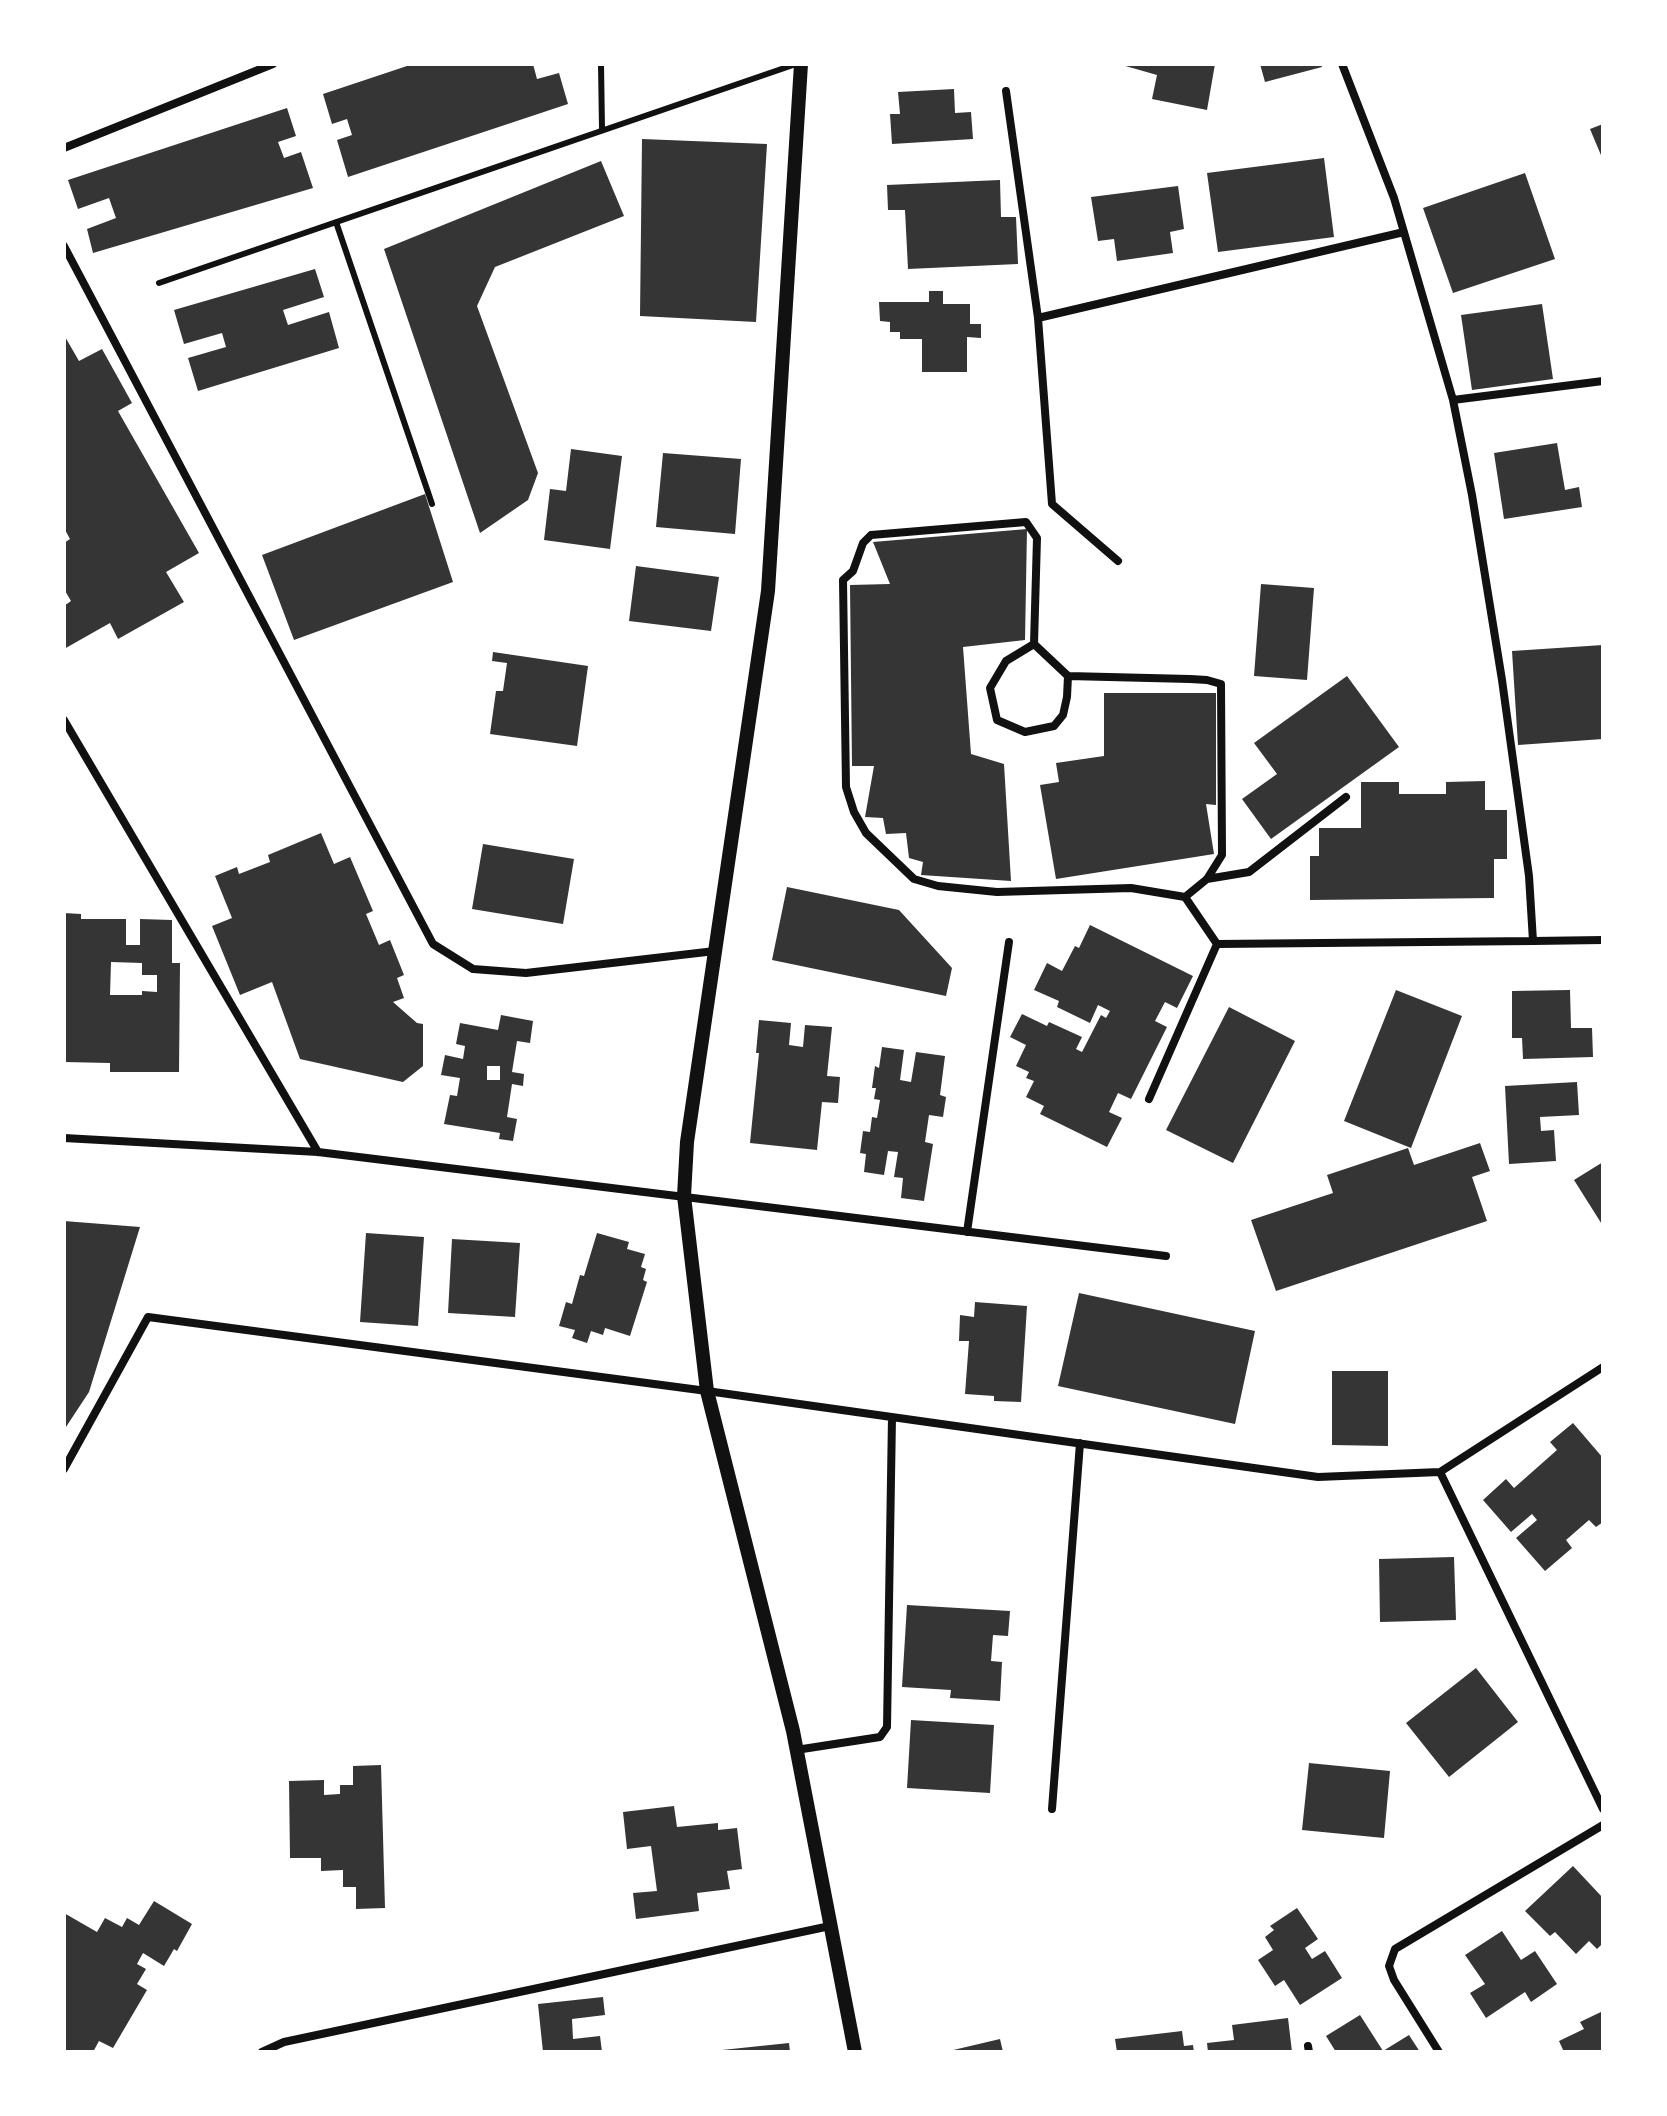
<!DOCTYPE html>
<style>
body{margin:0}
#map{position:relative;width:1667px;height:2116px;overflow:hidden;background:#fff;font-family:Quicksand,sans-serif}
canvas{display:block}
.frame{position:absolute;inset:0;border:66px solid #fff;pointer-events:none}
</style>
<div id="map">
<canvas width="1667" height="2116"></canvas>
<div class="frame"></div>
</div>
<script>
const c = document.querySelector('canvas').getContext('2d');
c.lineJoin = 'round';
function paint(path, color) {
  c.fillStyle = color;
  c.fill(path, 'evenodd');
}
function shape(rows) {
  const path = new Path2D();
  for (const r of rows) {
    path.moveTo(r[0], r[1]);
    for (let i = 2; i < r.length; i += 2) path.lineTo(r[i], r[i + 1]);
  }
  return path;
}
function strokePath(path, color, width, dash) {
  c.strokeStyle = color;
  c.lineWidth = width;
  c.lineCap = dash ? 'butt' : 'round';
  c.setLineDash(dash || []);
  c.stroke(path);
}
paint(shape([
 [413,64,533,64,537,79,559,73,568,104,348,177,337,140,352,135,347,119,332,124,323,94],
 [1215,64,1207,110,1152,99,1157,75,1122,65],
 [1260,64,1321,64,1322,67,1265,82],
 [954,89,955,113,971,112,973,139,892,144,890,114,900,114,898,92],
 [287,108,296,136,278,142,284,158,301,152,313,188,93,253,87,229,116,218,109,198,78,209,68,180],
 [1603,124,1603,160,1590,129],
 [642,139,767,144,756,322,640,316],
 [1324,158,1334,237,1218,252,1207,173],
 [601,161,624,216,495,267,477,306,538,473,528,500,480,533,384,249],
 [1525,173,1555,259,1453,293,1423,208],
 [1000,180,1001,217,1016,217,1018,264,908,269,905,210,888,210,887,185],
 [1178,186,1184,229,1170,232,1173,253,1117,261,1114,239,1098,241,1091,197],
 [315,269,324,297,283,310,288,325,329,312,339,348,198,391,188,358,226,347,222,333,184,344,174,310],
 [929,291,943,291,943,304,970,304,970,324,981,324,981,338,967,337,967,372,922,372,922,339,900,339,900,332,890,332,890,322,880,321,879,302,929,302],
 [1542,304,1553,379,1472,390,1461,315],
 [64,335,79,361,102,349,132,403,118,411,199,553,166,572,184,602,118,639,110,623,64,649,64,606,71,601,64,589,64,543,70,539,64,528],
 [1557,443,1565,490,1579,487,1582,507,1504,519,1494,453],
 [571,449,622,456,610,549,544,540,550,489,566,491],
 [663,453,741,459,735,534,656,527],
 [425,494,453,582,294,640,262,555],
 [1027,529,1025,640,963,647,971,754,1004,764,1011,881,921,875,923,862,909,858,906,833,886,834,883,818,865,817,874,766,852,766,850,585,890,584,873,542],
 [636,566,719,577,711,631,629,621],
 [1261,584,1314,588,1307,680,1254,676],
 [1603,645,1603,739,1518,745,1512,651],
 [493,652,588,666,577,746,490,734,496,691,503,691,507,663,492,661],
 [1347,676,1399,747,1271,839,1242,799,1277,774,1254,743],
 [1104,693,1216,693,1216,805,1206,804,1214,854,1056,879,1040,785,1059,782,1056,763,1104,756],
 [1485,781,1485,810,1507,810,1507,859,1494,859,1494,898,1310,900,1310,856,1319,856,1319,828,1361,828,1361,782,1399,782,1399,794,1446,794,1446,782],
 [321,833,334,864,350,857,373,911,366,914,379,945,390,940,404,975,397,978,404,998,393,1002,417,1023,423,1024,423,1066,403,1082,300,1059,272,982,240,995,212,926,232,918,215,876,237,867,239,874,270,862,268,855],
 [483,844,574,859,563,924,472,909],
 [787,887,899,910,952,968,946,996,772,960],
 [64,913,81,914,81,919,126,919,126,945,140,945,140,919,172,920,172,963,180,963,179,1072,110,1072,110,1063,64,1062],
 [111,962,142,963,142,975,157,975,157,992,142,991,142,995,110,995],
 [1090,925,1193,976,1177,1008,1165,1002,1155,1021,1167,1027,1131,1099,1118,1093,1109,1112,1122,1118,1107,1147,1040,1114,1044,1106,1026,1097,1034,1081,1026,1078,1029,1072,1016,1066,1026,1045,1010,1037,1022,1014,1047,1026,1049,1022,1082,1037,1076,1049,1082,1052,1101,1015,1106,1018,1110,1011,1098,1005,1090,1023,1057,1007,1059,1001,1034,990,1047,963,1062,971,1075,946,1079,948],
 [1396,990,1462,1016,1411,1148,1344,1121],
 [1570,990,1571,1028,1592,1028,1593,1057,1523,1059,1522,1038,1512,1038,1512,991],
 [1229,1007,1295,1041,1233,1163,1166,1130],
 [501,1015,533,1021,530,1043,517,1041,512,1072,524,1074,523,1086,512,1084,507,1117,517,1119,513,1141,499,1139,500,1133,444,1124,450,1095,457,1096,460,1078,441,1075,445,1055,463,1059,465,1046,456,1044,460,1023,498,1030],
 [487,1066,500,1066,500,1080,487,1080],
 [759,1020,791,1023,789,1045,803,1047,805,1025,832,1027,827,1076,840,1077,838,1103,822,1102,817,1150,750,1143,759,1053,756,1053],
 [882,1047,904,1050,900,1080,911,1082,916,1052,945,1056,940,1095,946,1097,943,1117,929,1115,925,1142,933,1144,924,1201,901,1198,903,1178,894,1177,898,1152,888,1151,884,1175,864,1172,866,1154,860,1153,863,1131,870,1132,872,1117,877,1118,880,1100,874,1099,876,1088,872,1088,875,1066,879,1068],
 [1577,1082,1579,1115,1540,1117,1541,1131,1554,1130,1556,1161,1509,1164,1505,1086],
 [1480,1143,1490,1171,1472,1177,1487,1221,1276,1291,1251,1220,1333,1193,1327,1175,1408,1148,1414,1165],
 [1603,1162,1603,1226,1574,1180],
 [64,1221,140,1227,89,1392,64,1430],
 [366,1233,424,1237,418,1326,360,1322],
 [597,1233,629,1242,627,1249,645,1254,641,1267,646,1269,643,1280,647,1282,630,1336,605,1328,603,1335,591,1331,587,1343,572,1338,575,1330,559,1326,566,1302,572,1304,580,1275,584,1276],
 [452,1239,520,1243,515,1317,448,1313],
 [1079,1293,1255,1331,1235,1424,1058,1386],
 [975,1302,1027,1306,1021,1402,994,1401,994,1396,965,1394,969,1341,959,1341,960,1315,974,1317],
 [1332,1371,1388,1371,1388,1446,1332,1445],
 [1573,1423,1603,1458,1603,1522,1596,1527,1589,1520,1566,1540,1572,1548,1545,1571,1516,1538,1537,1520,1532,1514,1511,1532,1483,1500,1506,1479,1514,1488,1557,1450,1550,1442],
 [1454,1557,1456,1620,1380,1622,1379,1559],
 [907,1605,1010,1611,1008,1636,993,1635,991,1661,1002,1662,1000,1701,950,1698,951,1690,902,1687],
 [1476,1668,1518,1722,1449,1777,1406,1723],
 [911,1720,994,1725,990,1793,907,1788],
 [1309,1763,1390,1771,1384,1838,1302,1830],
 [381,1765,385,1908,356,1909,356,1887,343,1887,343,1870,321,1871,321,1858,290,1858,289,1781,324,1780,324,1795,340,1794,340,1785,353,1785,353,1766],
 [674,1806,677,1827,718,1823,718,1830,737,1828,742,1869,727,1871,730,1889,697,1893,699,1911,636,1919,633,1893,657,1891,651,1846,627,1849,623,1812],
 [1573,1866,1603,1898,1603,1943,1597,1949,1589,1941,1576,1954,1555,1932,1550,1936,1525,1911],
 [154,1901,192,1924,177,1951,174,1949,164,1966,143,1953,137,1964,146,1969,137,1984,147,1990,113,2048,99,2041,93,2052,64,2052,64,1913,97,1932,105,1918,122,1927,127,1918,139,1925],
 [1297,1908,1318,1939,1305,1948,1312,1959,1325,1951,1342,1978,1300,2005,1284,1980,1275,1986,1258,1960,1273,1950,1265,1937,1274,1930,1270,1926],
 [1502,1931,1521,1960,1535,1951,1557,1984,1531,2002,1525,1992,1486,2018,1470,1993,1485,1984,1465,1955],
 [603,1997,605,2015,572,2019,573,2039,600,2036,602,2052,543,2052,538,2004],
 [1603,2011,1603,2052,1564,2052,1559,2041,1584,2029,1580,2022],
 [1360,2015,1383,2051,1409,2035,1420,2052,1336,2052,1326,2036],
 [1288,2018,1292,2052,1208,2052,1207,2043,1234,2040,1232,2025],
 [1182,2031,1184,2046,1193,2045,1194,2052,1117,2052,1115,2039],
 [1000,2039,1003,2052,949,2052,949,2051],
 [789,2043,790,2052,722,2052,722,2050]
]), '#353535');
strokePath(shape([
 [601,64,602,129],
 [336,222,432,504],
 [159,283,796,64]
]), '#111', 6);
strokePath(shape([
 [1342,64,1394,198,1453,400,1472,495,1502,680,1529,876,1533,941,1603,940],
 [1006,91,1038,318,1052,504,1118,561],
 [64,148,273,64],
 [64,246,433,944,473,969,526,973,715,951],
 [1038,318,1404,232],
 [1453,400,1603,381],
 [1034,644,1068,676,1067,697,1063,715,1054,726,1025,732,997,720,990,688,1006,661,1034,644,1037,538,1026,522,871,535,863,543,853,571,843,580,846,787,854,812,866,833,914,879,938,886,997,892,1131,888,1185,897,1217,944],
 [1068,676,1190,679,1207,680,1221,684,1222,855,1207,879,1185,897],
 [64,720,318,1152],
 [1207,879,1249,872,1346,797],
 [1217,944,1533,941],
 [1149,1099,1217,944],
 [64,1138,318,1152,1166,1256],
 [967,1232,1009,942],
 [64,1469,148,1317,707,1391,1318,1477,1440,1472,1603,1367],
 [1440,1472,1603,1809],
 [796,1750,880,1737,887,1727,892,1417],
 [1052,1809,1080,1443],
 [1308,2046,1309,2052],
 [262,2052,284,2042,830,1926],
 [1439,2052,1394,1980,1389,1966,1395,1949,1603,1825]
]), '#111', 8);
strokePath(shape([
 [801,64,768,591,687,1142,684,1196,707,1391,793,1731,855,2052]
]), '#111', 14);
</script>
